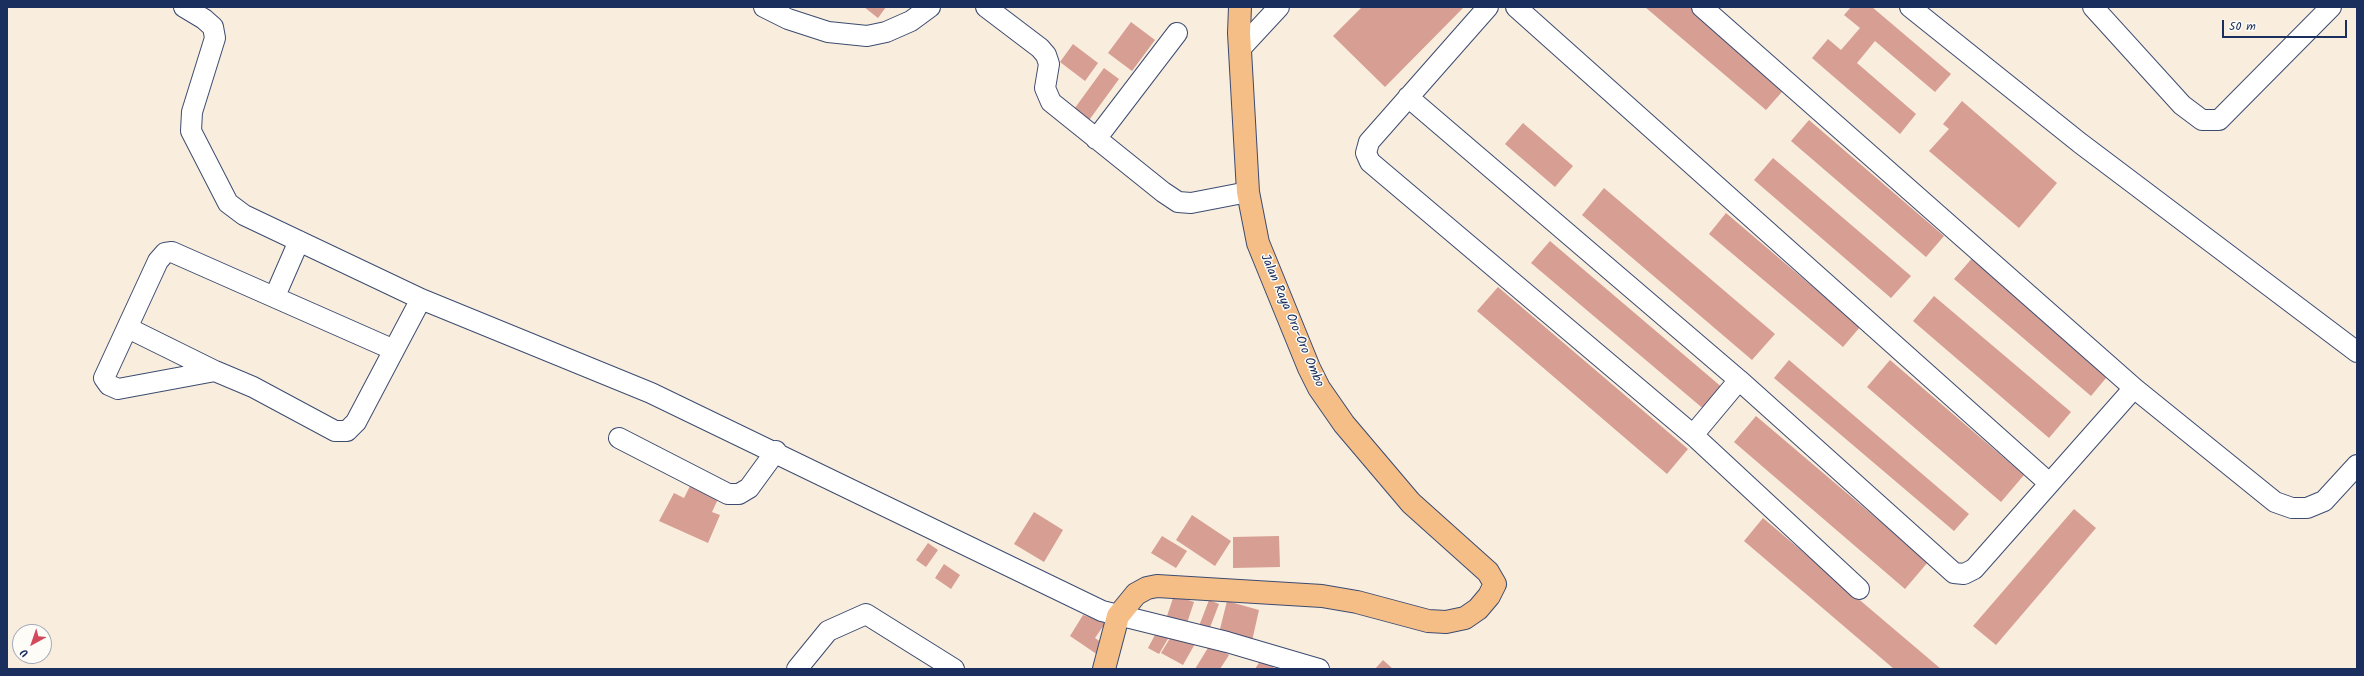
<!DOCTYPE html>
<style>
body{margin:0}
#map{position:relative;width:2364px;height:676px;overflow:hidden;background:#f9eddd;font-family:Kalam,sans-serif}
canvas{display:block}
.frame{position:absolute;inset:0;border:8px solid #1b2f5e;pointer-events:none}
.north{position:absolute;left:12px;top:624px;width:40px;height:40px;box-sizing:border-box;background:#fdfcf7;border:1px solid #a3aaba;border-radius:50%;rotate:220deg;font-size:11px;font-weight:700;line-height:16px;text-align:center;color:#1b2f5e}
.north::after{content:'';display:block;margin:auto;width:14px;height:18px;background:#d1495b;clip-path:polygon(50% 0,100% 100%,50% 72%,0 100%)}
.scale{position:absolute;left:2222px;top:20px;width:125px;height:18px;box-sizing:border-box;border:2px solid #1b2f5e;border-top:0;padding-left:5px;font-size:12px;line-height:14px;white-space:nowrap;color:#1b2f5e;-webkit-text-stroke:3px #fdfcf7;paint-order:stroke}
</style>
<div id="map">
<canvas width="2364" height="676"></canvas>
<div class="frame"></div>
<div class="north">U</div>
<div class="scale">50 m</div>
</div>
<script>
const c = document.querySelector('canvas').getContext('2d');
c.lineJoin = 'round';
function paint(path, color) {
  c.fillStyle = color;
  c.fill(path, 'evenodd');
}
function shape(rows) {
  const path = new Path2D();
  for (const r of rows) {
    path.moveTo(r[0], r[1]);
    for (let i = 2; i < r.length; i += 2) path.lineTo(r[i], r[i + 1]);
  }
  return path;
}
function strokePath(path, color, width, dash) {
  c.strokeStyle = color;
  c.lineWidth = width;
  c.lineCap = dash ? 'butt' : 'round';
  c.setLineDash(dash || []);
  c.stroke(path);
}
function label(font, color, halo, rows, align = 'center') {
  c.font = font + ' Kalam,sans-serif';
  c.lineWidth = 3;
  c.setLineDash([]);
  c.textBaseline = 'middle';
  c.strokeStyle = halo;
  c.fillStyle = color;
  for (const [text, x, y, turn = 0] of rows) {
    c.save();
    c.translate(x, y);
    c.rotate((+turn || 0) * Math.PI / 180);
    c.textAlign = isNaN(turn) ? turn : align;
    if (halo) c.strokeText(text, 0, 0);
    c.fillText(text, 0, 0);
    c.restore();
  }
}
paint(shape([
 [864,7,886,7,878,18],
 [1362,7,1464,7,1385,87,1333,36],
 [1645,7,1697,7,1788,85,1766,110],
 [1851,7,1872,7,1951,74,1935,92,1875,41,1857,63,1916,114,1900,134,1812,58,1828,39,1841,50,1860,28,1844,15],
 [1131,22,1155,40,1132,71,1108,53],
 [1073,44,1098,63,1085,81,1060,62],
 [1104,68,1119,79,1087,123,1072,112],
 [1962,101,2057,183,2019,228,1929,151,1949,129,1943,124],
 [1809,120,1944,236,1926,257,1791,141],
 [1523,123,1573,166,1555,187,1505,144],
 [1773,158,1911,276,1891,298,1754,180],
 [1604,188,1775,334,1752,360,1582,215],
 [1726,213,1860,327,1843,347,1709,234],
 [1550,241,1724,389,1706,411,1531,263],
 [1974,256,2111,372,2091,396,1954,279],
 [1498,287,1688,449,1667,474,1477,311],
 [1934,296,2071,412,2049,438,1913,321],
 [1789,360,1969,514,1954,531,1774,378],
 [1890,360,2024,475,2001,502,1867,387],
 [1756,416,1928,562,1905,589,1734,442],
 [691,484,718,499,712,512,720,515,708,543,659,521,674,493,684,498],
 [2074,509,2096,528,1996,645,1973,626],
 [1034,512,1063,530,1044,562,1014,544],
 [1192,515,1231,541,1215,566,1176,540],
 [1763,518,1941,669,1894,669,1744,541],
 [1162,536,1187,551,1176,568,1151,553],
 [1279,536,1280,567,1233,568,1233,537],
 [928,543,938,550,926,567,916,560],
 [944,564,960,575,951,589,935,578],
 [1174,595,1194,602,1186,626,1166,619],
 [1209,600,1219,604,1209,630,1199,626],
 [1227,601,1259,610,1252,641,1219,633],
 [1083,615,1106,622,1095,638,1105,645,1098,655,1070,636],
 [1175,630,1196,642,1183,665,1161,653],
 [1157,631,1169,637,1159,654,1148,648],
 [1211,643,1229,655,1220,669,1195,669],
 [1262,658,1274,667,1272,669,1255,669],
 [1383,660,1393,669,1375,669]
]), '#d79e93');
const minor = shape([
 [184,7,204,19,213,27,215,38,192,112,191,131,228,203,244,215,421,299,651,393,1102,611,1227,642,1319,669],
 [764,7,788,19,828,32,867,36,886,32,911,21,930,7],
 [986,7,1040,48,1046,55,1049,64,1045,88,1051,102,1163,192,1178,202,1191,203,1248,192],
 [1488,7,1369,142,1366,153,1370,162,1693,435,1859,589],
 [1516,7,2049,483],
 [1702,7,2134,388,2275,502,2292,508,2307,508,2324,501,2357,465],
 [1910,7,2080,143,2357,352],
 [2093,7,2182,105,2202,120,2219,120,2331,7],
 [1241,48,1279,7],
 [1408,97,1739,380,1954,573,1964,574,1974,569,2134,388],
 [1096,139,1177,33],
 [275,296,299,241],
 [128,328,215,371],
 [394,350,172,252,165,253,158,261,104,378,109,385,118,389,215,371,253,387,335,431,347,431,356,422,394,350,421,299],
 [1693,435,1739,380],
 [619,438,728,494,739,494,749,488,776,451],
 [797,669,828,631,866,614,954,669]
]);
const major = shape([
 [1104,669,1118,616,1136,594,1147,588,1157,586,1322,596,1357,602,1428,621,1446,622,1465,618,1478,609,1489,596,1495,584,1488,572,1411,503,1344,424,1319,388,1309,368,1258,243,1248,192,1239,33,1240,7]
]);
strokePath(minor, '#3c4c71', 22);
strokePath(major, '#3c4c71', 24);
strokePath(minor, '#fff', 20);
strokePath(major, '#f6be87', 22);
label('13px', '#1b2f5e', '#fdfcf7', [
 ["Jalan Raya Oro-Oro Ombo",1291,321,67]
]);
</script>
